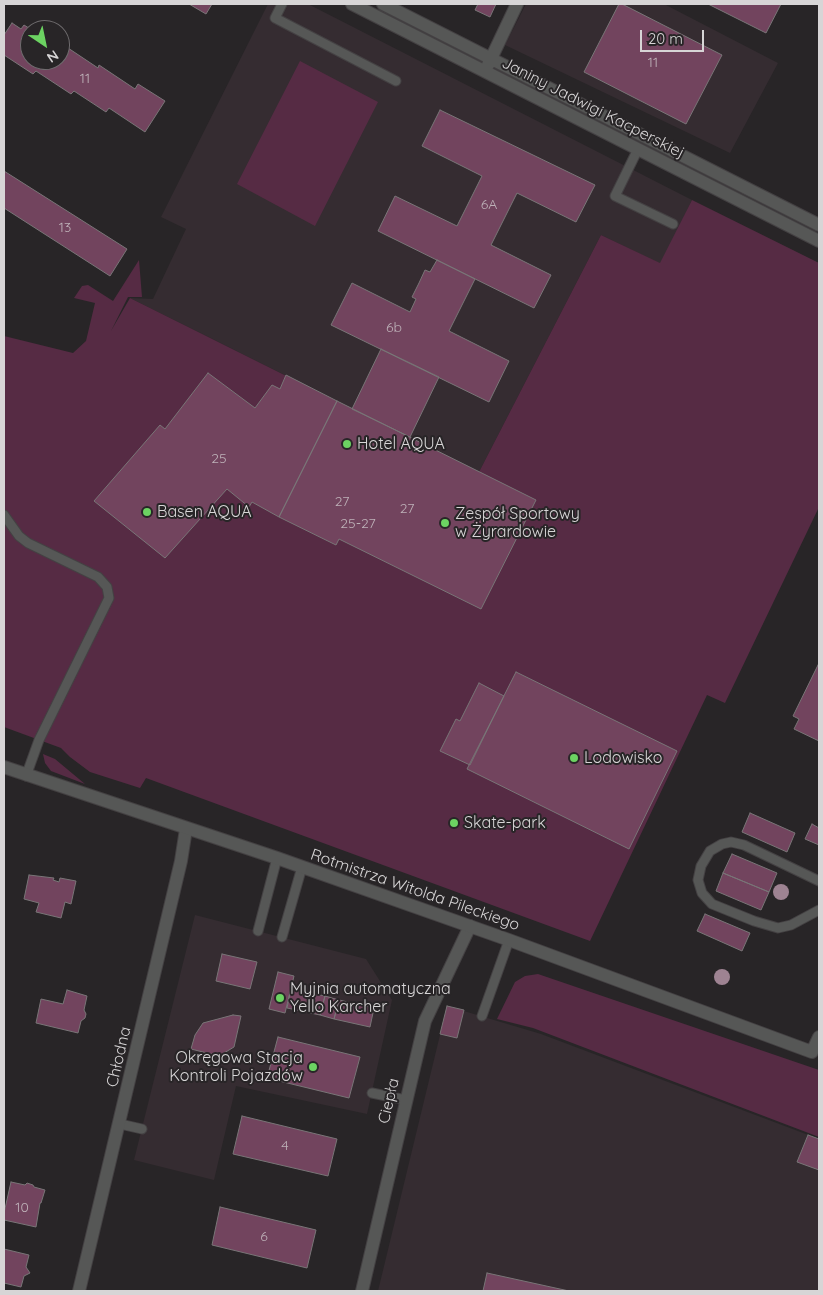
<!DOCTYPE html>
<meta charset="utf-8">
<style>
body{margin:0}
#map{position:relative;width:823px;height:1295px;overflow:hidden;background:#282527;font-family:Quicksand,sans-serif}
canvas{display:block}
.frame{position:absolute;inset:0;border:5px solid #d7d5d6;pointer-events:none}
.north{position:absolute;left:20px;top:20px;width:50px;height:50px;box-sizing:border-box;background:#282527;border:1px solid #6e6b6d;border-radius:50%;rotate:146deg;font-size:14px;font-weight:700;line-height:20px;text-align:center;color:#d7d5d6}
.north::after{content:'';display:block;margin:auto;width:18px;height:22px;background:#6cd362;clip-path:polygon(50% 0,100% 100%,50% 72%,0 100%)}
.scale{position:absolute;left:640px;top:30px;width:64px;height:22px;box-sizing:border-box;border:2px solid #d7d5d6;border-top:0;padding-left:6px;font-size:15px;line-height:18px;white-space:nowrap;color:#d7d5d6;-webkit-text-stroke:4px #282527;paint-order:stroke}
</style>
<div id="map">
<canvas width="823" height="1295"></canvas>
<div class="frame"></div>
<div class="north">N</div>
<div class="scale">20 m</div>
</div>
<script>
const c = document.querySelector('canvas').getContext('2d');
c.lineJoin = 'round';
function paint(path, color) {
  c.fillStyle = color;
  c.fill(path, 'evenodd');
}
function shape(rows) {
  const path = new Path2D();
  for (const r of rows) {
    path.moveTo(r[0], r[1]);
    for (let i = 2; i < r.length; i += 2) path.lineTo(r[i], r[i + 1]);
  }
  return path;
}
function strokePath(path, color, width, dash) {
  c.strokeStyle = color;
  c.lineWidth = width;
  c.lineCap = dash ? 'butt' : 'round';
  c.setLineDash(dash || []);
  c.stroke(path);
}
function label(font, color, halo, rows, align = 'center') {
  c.font = font + ' Quicksand,sans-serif';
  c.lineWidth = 4;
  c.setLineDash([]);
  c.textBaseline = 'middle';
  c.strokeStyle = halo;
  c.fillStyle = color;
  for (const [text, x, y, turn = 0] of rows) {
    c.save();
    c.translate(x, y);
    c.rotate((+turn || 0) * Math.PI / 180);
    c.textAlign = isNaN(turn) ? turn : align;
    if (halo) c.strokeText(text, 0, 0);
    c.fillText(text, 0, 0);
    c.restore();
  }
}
paint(shape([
 [268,4,308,4,692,200,661,264,601,235,479,472,130,298,153,299,186,229,161,217],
 [526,4,664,4,778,63,730,153,505,45],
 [195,915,366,959,392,1000,367,1114,236,1086,214,1180,134,1160],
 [447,1006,541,1034,819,1139,819,1291,378,1291]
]), '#352c31');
paint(shape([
 [300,61,378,102,315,226,237,184],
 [692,200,819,263,819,507,725,703,707,695,590,941,146,778,140,788,90,772,70,757,61,748,4,727,4,336,73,353,86,341,95,303,74,298,82,286,88,285,113,301,139,260,142,297,128,297,111,331,130,298,479,472,601,235,660,263],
 [43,754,55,759,85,784,51,771,45,763],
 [538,974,819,1070,819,1137,533,1028,497,1019,515,982,525,976]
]), '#562b44');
const building = shape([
 [189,4,212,4,206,14,189,4],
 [478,4,496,4,490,17,475,10,478,4],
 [619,4,622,4,722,55,686,124,584,72,619,4],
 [708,4,781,4,766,33,708,4],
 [12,23,21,29,24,25,32,30,30,30,30,60,60,60,60,47,62,44,98,68,99,65,135,89,138,84,165,101,145,132,109,108,106,112,74,91,71,94,36,71,33,74,4,55,4,35,12,23],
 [440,110,595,185,576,222,517,193,491,245,551,275,534,308,378,231,395,196,457,226,482,176,422,146,440,110],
 [4,171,127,249,110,276,4,208,4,171],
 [437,260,475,279,449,331,509,361,489,402,331,325,352,283,410,312,416,299,412,297,419,283,425,270,430,272,437,260],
 [381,349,439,377,410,437,352,409,381,349],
 [208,373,255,408,272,385,280,389,286,375,337,401,279,517,252,502,249,507,227,489,165,558,94,501,160,425,165,429,208,373],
 [337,401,536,500,481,609,339,539,336,545,279,517,337,401],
 [819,663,819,741,794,729,799,719,793,716,819,663],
 [516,672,677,751,629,849,467,769,516,672],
 [479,683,504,696,470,765,440,751,456,719,460,721,479,683],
 [750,813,795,833,787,852,742,832,750,813],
 [812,824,819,828,819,845,805,839,812,824],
 [732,854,777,873,769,892,723,873,732,854],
 [723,873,769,892,761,910,716,891,723,873],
 [29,875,54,878,53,880,59,882,60,878,76,881,71,904,65,902,61,918,36,912,39,903,24,899,29,875],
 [705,914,750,933,742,951,697,931,705,914],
 [222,954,257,962,250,989,216,981,222,954],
 [278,972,294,976,285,1013,269,1009,278,972],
 [291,989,325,996,320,1015,287,1008,291,989],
 [67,990,87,996,84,1010,86,1014,85,1018,81,1021,78,1033,36,1023,41,999,63,1004,67,990],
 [325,996,339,1000,334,1019,320,1015,325,996],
 [339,1000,374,1008,370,1027,334,1019,339,1000],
 [447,1006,464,1010,457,1038,440,1034,447,1006],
 [233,1015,241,1016,234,1047,219,1056,191,1049,195,1035,203,1023,233,1015],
 [278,1037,360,1057,349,1098,267,1078,278,1037],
 [242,1116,337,1139,328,1176,233,1154,242,1116],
 [808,1135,819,1139,819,1170,797,1162,808,1135],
 [11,1182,25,1185,27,1183,33,1185,34,1187,45,1190,41,1203,40,1203,36,1227,4,1220,4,1213,11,1182],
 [220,1207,316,1230,307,1268,212,1245,220,1207],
 [4,1249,29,1255,26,1267,30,1273,24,1276,21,1287,4,1283,4,1249],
 [487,1273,569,1291,483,1291,487,1273]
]);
paint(building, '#72445e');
strokePath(building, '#797577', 1);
const service = shape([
 [282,4,275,18,396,81],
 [638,149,615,196,673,224],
 [4,515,19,536,28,543,98,577,107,587,109,598,39,740,26,776],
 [819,881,744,845,731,842,722,844,710,851,701,866,698,880,702,893,712,904,754,921,778,928,791,925,819,910],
 [258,931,277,858],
 [282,937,302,867],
 [482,1016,509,940],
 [372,1093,406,1100],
 [120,1124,142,1129]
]);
const minor = shape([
 [352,4,819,241],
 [383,4,819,225],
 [488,65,517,4],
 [79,1291,181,861,186,829],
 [362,1291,425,1021,470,926]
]);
const tertiary = shape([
 [4,767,277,858,509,940,812,1052,819,1037]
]);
strokePath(service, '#444143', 11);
strokePath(minor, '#444143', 14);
strokePath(tertiary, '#444143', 14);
strokePath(service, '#565756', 9);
strokePath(minor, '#565756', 12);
strokePath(tertiary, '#565756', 12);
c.fillStyle = '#9e8392';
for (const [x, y] of [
 [781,892],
 [722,977]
]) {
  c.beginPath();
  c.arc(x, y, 8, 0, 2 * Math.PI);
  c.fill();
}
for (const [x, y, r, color] of [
 [347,444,5,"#6cd362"],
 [147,512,5,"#6cd362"],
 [445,523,5,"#6cd362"],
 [574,758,5,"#6cd362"],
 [454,823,5,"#6cd362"],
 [280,998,5,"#6cd362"],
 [313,1067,5,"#6cd362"]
]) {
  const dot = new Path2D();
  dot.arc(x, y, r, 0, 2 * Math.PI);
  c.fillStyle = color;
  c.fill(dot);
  strokePath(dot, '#282527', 2);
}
label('14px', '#beb1b8', null, [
 ["11",653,63],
 ["11",85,79],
 ["6A",489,205],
 ["13",65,228],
 ["6b",394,328],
 ["25",219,459],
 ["27",342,502],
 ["27",407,509],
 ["25-27",358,524],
 ["4",285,1146],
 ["10",22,1208],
 ["6",264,1237]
]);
label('16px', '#d7d5d6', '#282527', [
 ["Janiny Jadwigi Kacperskiej",593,108,27],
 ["Rotmistrza Witolda Pileckiego",415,890,19],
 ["Chłodna",119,1057,-77],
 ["Ciepła",389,1101,-77]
]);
label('16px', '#d7d5d6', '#282527', [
 ["Hotel AQUA",357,444],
 ["Basen AQUA",157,512],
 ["Zespół Sportowy",455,514],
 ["w Żyrardowie",455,532],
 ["Lodowisko",584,758],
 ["Skate-park",464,823],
 ["Myjnia automatyczna",290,989],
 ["Yello Karcher",290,1007],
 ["Okręgowa Stacja",303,1058,"right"],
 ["Kontroli Pojazdów",303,1076,"right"]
], 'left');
</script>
